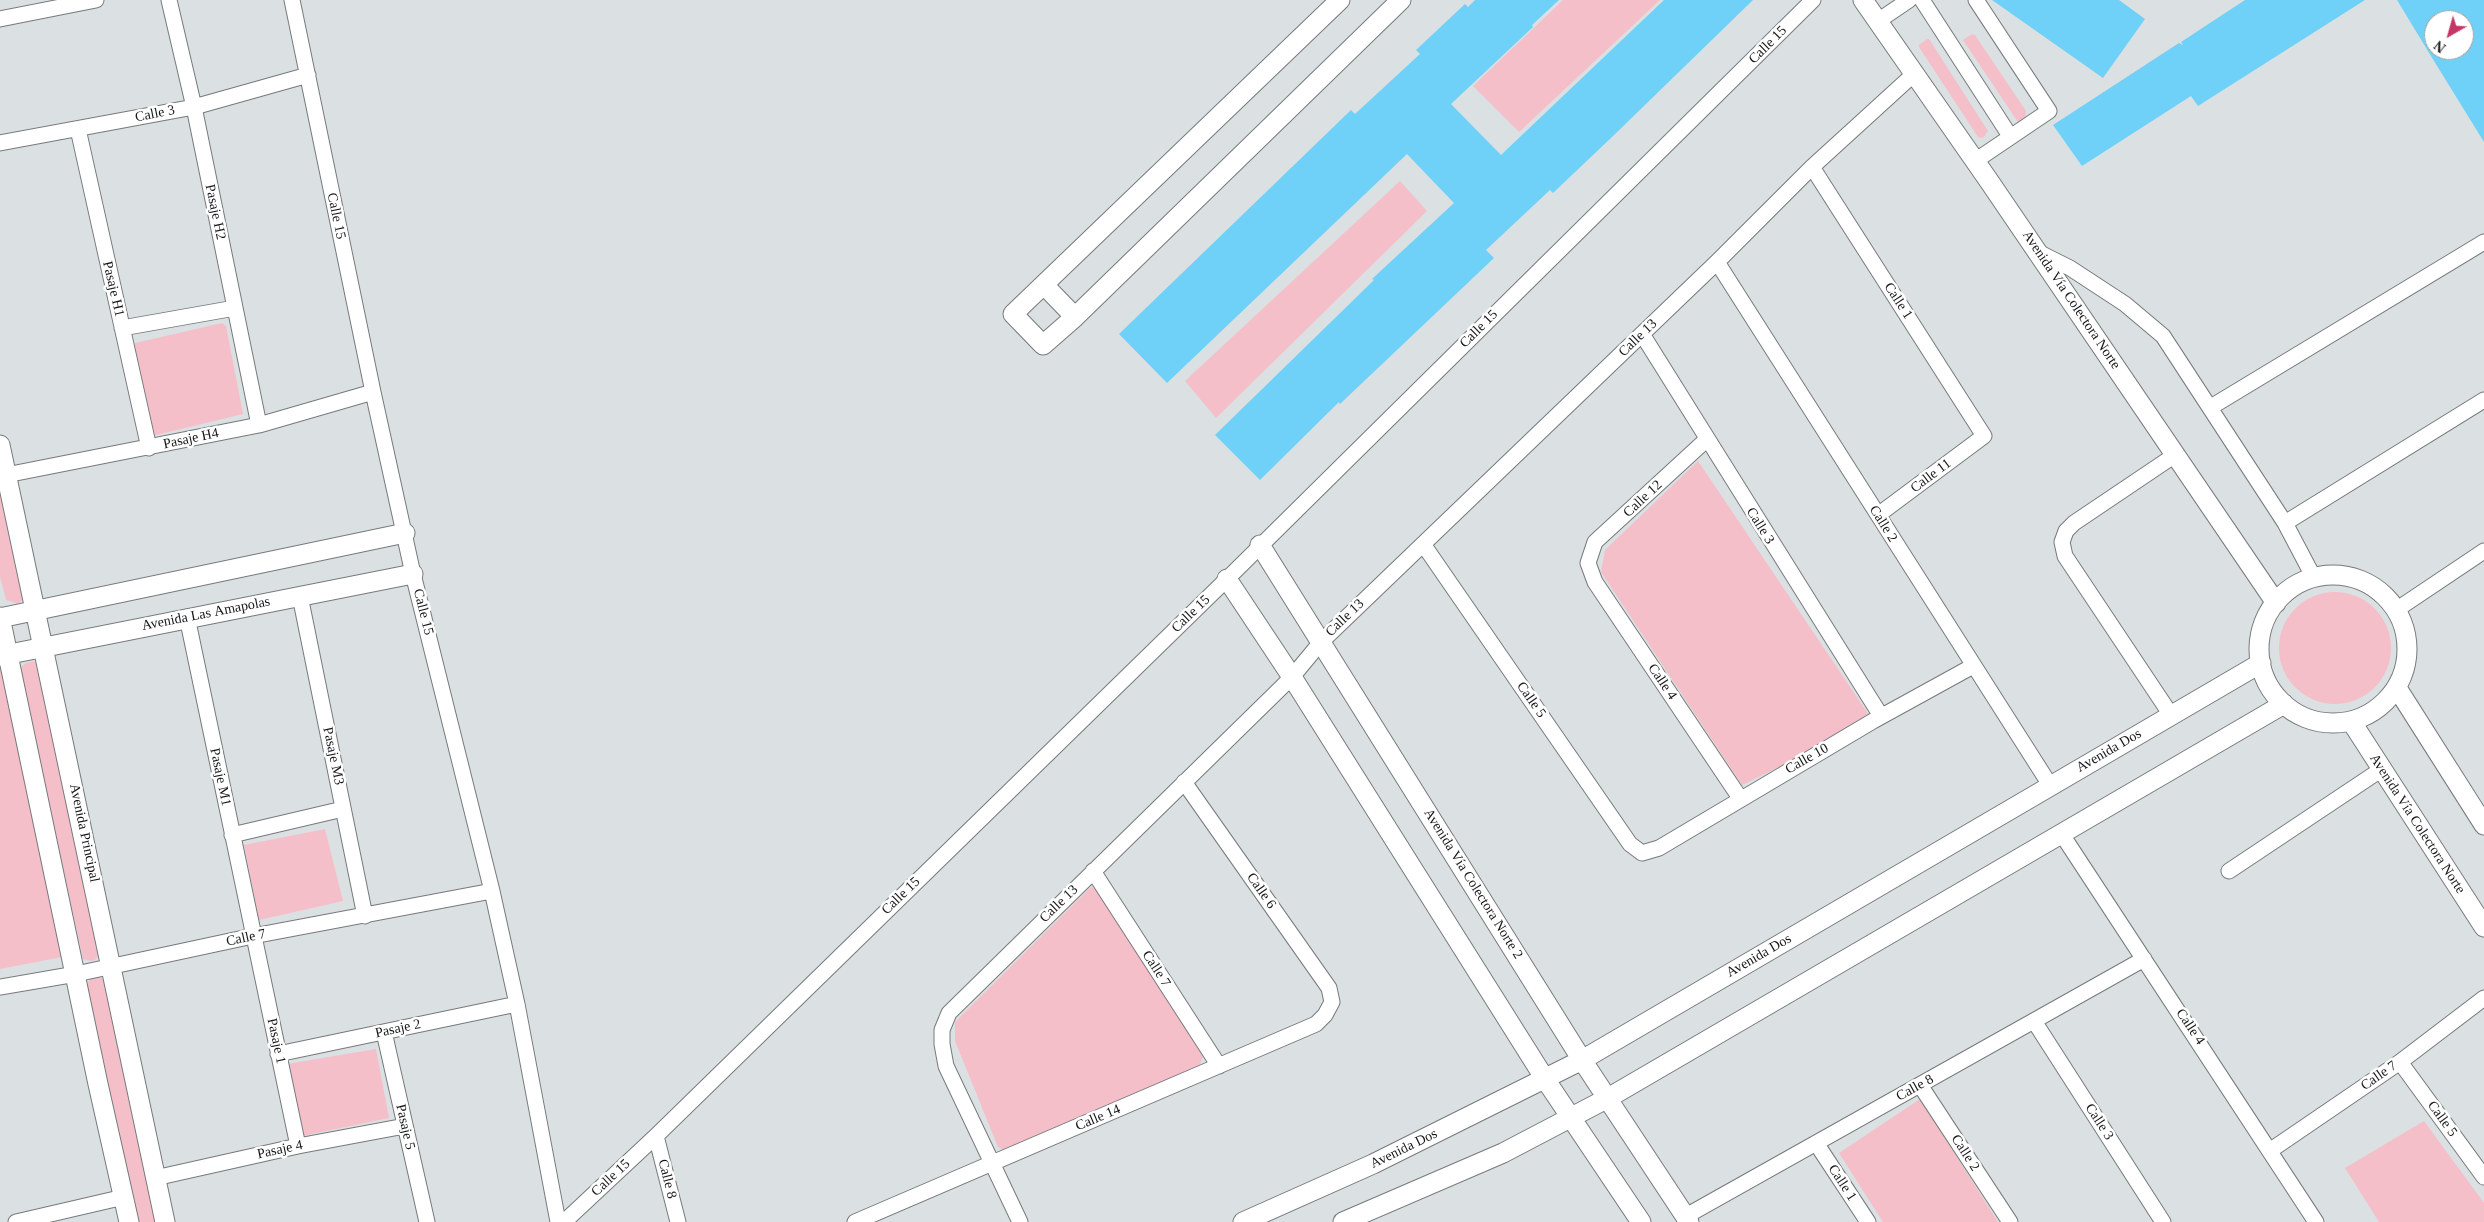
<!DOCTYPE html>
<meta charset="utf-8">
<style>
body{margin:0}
#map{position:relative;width:2484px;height:1222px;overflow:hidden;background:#dbe0e2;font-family:Georgia,serif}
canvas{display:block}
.north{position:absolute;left:2424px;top:10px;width:50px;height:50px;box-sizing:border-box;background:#fff;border:1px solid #a1a2a2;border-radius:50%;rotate:218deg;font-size:14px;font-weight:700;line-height:20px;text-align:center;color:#141617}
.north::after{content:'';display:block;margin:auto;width:18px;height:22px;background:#c43665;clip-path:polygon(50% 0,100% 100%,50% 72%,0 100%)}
</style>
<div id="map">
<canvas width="2484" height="1222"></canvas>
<div class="north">N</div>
</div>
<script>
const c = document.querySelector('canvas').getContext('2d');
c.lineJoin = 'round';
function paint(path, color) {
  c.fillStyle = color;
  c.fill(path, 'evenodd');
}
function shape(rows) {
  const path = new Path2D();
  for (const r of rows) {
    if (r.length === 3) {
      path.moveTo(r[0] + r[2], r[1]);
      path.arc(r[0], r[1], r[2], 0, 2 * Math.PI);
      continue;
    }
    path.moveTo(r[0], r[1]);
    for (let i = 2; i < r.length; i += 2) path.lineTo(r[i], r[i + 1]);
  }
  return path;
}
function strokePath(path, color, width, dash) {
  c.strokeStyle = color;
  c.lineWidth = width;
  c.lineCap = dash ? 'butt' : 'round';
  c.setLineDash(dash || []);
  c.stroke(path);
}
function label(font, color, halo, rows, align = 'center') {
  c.font = font + ' Georgia,serif';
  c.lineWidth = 5;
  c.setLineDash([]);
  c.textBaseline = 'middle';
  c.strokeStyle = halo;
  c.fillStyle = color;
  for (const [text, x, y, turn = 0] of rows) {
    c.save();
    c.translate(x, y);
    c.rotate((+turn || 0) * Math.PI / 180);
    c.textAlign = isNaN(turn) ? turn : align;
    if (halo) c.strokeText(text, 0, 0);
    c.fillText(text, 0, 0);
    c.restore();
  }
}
paint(shape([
 [1563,0,1660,0,1519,132,1473,86],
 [1972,34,1975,35,2026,111,2025,118,2022,121,2018,122,1963,40],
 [1927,39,1929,39,1988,131,1983,138,1978,137,1919,47,1919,45],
 [1400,181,1427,211,1216,418,1185,381],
 [222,323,226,326,243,414,152,436,131,344],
 [1698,461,1873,721,1742,785,1601,572,1605,550],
 [0,475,23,600,18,604,6,600,0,577],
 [2335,648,56],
 [34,661,38,666,99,955,95,960,91,961,83,959,19,669,26,663],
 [7,667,72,955,0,969,0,668],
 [325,829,343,901,259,920,244,845],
 [1091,887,1099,891,1203,1056,1198,1071,1008,1153,998,1147,955,1041,955,1022],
 [98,976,105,980,158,1222,136,1222,86,986,91,978],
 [376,1049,389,1118,302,1136,287,1064],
 [1920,1099,1998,1222,1883,1222,1839,1153],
 [2424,1121,2484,1203,2484,1222,2379,1222,2345,1168]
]), '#f4bfc9');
paint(shape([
 [1475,0,1559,0,1532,25,1533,27,1451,104,1501,155,1664,0,1753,0,1612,137,1553,193,1550,190,1486,250,1494,258,1340,404,1339,402,1260,480,1215,435,1374,280,1372,279,1454,203,1428,176,1407,154,1167,383,1119,334,1351,110,1355,114,1420,54,1416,50,1465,4,1468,7],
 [1992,0,2119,0,2145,19,2103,78],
 [2245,0,2365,0,2198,106,2191,96,2082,166,2053,125,2179,43,2183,45,2181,42],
 [2397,0,2484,0,2484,142,2434,61],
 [2434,20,2464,20,2464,50,2434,50]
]), '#6fd1f7');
const minor = shape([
 [169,0,194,107,259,425],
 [292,0,373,392,413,574,492,891,517,1004,558,1222],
 [1922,0,2010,136],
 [0,19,96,0],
 [1878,21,1909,0],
 [78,129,149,448],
 [0,143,194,107,308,75],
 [1975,161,2049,111,1976,0],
 [1812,167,1984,436,1878,515],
 [2038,252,2070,268,2125,304,2163,336,2285,523,2314,578],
 [1717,262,2050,785],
 [122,328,235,308],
 [1642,334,1881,716],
 [2211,407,2484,242],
 [1706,440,1595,542,1588,563,1595,582,1740,798],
 [6,475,259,425,373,392],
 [2285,523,2484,400],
 [1423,544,1630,844,1642,853,1659,848,1873,721,1973,666],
 [300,596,365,916],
 [2396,610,2484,551],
 [187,617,298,1146],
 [2171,715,2065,556,2062,542,2066,531,2074,523,2175,455],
 [2061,833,2316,1222],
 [232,835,343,809],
 [1093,871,1219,1066],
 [2229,871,2382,769],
 [0,987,76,974,253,936,492,891],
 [2034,1021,2163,1222],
 [384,1032,427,1222],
 [278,1054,517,1004],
 [2400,1062,2484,1177],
 [1920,1085,2010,1222],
 [656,1136,678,1222],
 [1816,1143,1868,1222],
 [2271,1150,2400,1062,2484,998],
 [155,1178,298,1146,405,1126],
 [1686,1216,2144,959],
 [16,1222,124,1197],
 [564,1222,656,1136,1227,579,1813,0],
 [855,1222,1316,1024,1325,1015,1332,1002,1329,988,1184,782],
 [1020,1222,946,1066,942,1044,942,1030,949,1013,1292,677,1321,642,1717,262,1812,167,1914,74]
]);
const tertiary = shape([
 [1340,0,1013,314,1043,345,1075,317,1401,0],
 [1863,0,1989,181,2276,603],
 [1044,285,1075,317],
 [0,445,165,1222],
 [1260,545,1582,1060,1689,1222],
 [2333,649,74],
 [1227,579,1292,677,1545,1079,1641,1222],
 [0,617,98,1084,129,1222],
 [0,618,405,533],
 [0,656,413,574],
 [2397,688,2484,825],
 [2351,721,2484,927],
 [1243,1222,1373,1164,1582,1060,2261,663],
 [1343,1222,1503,1153,1608,1098,2284,704]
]);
strokePath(minor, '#767a7c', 17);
strokePath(tertiary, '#767a7c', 21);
strokePath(minor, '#fff', 15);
strokePath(tertiary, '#fff', 19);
label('14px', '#141617', '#fff', [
 ["Calle 15",1768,45,-45],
 ["Calle 3",155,114,-11],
 ["Pasaje H2",215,212,78],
 ["Calle 15",336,216,78],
 ["Pasaje H1",113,289,77],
 ["Avenida Vía Colectora Norte",2071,300,56],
 ["Calle 1",1898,301,57],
 ["Calle 15",1479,329,-45],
 ["Calle 13",1638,338,-44],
 ["Pasaje H4",191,439,-12],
 ["Calle 11",1931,476,-37],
 ["Calle 12",1643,499,-43],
 ["Calle 2",1883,524,58],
 ["Calle 3",1760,526,58],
 ["Calle 15",423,612,76],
 ["Avenida Las Amapolas",206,614,-11],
 ["Calle 15",1191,614,-44],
 ["Calle 13",1345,618,-44],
 ["Calle 4",1662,682,56],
 ["Calle 5",1531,700,55],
 ["Avenida Dos",2109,751,-30],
 ["Pasaje M3",333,756,78],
 ["Calle 10",1807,759,-30],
 ["Pasaje M1",220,777,78],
 ["Avenida Vía Colectora Norte",2417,824,57],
 ["Avenida Principal",84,833,78],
 ["Avenida Vía Colectora Norte 2",1473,884,58],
 ["Calle 6",1261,891,55],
 ["Calle 15",901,896,-44],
 ["Calle 13",1059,904,-44],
 ["Calle 7",246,938,-12],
 ["Avenida Dos",1759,956,-30],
 ["Calle 7",1156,969,57],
 ["Calle 4",2190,1027,56],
 ["Pasaje 2",398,1029,-12],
 ["Pasaje 1",276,1041,78],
 ["Calle 7",2379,1076,-35],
 ["Calle 8",1915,1088,-29],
 ["Calle 14",1098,1118,-23],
 ["Calle 5",2442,1119,54],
 ["Calle 3",2099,1122,57],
 ["Pasaje 5",405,1127,77],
 ["Avenida Dos",1404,1149,-26],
 ["Pasaje 4",280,1150,-12],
 ["Calle 2",1965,1153,57],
 ["Calle 15",611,1178,-43],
 ["Calle 8",667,1179,76],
 ["Calle 1",1842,1183,57]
]);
</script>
